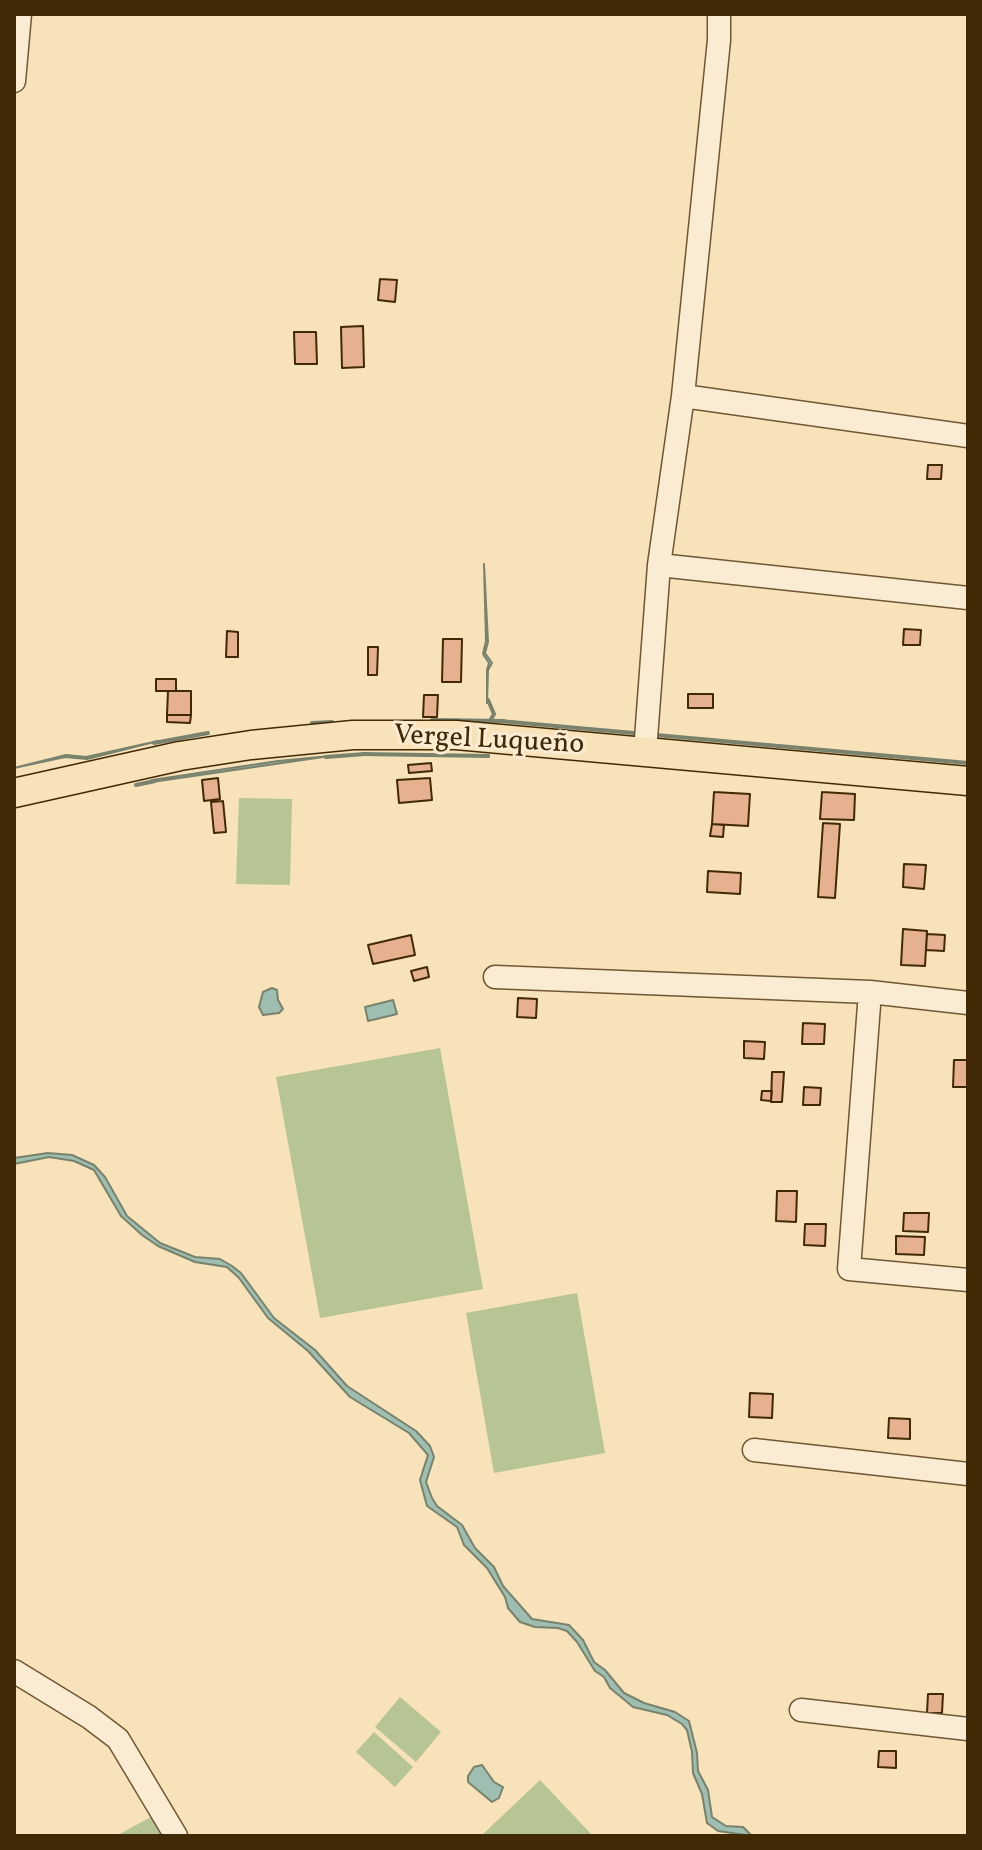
<!DOCTYPE html>
<meta charset="utf-8">
<style>
body{margin:0}
#map{position:relative;width:982px;height:1850px;overflow:hidden;background:#f8e2b9;font-family:Vollkorn,serif}
canvas{display:block}
.frame{position:absolute;inset:0;border:16px solid #412906;pointer-events:none}
</style>
<div id="map">
<canvas width="982" height="1850"></canvas>
<div class="frame"></div>
</div>
<script>
const c = document.querySelector('canvas').getContext('2d');
c.lineJoin = 'round';
function paint(path, color) {
  c.fillStyle = color;
  c.fill(path, 'evenodd');
}
function shape(rows) {
  const path = new Path2D();
  for (const r of rows) {
    path.moveTo(r[0], r[1]);
    for (let i = 2; i < r.length; i += 2) path.lineTo(r[i], r[i + 1]);
  }
  return path;
}
function strokePath(path, color, width, dash) {
  c.strokeStyle = color;
  c.lineWidth = width;
  c.lineCap = dash ? 'butt' : 'round';
  c.setLineDash(dash || []);
  c.stroke(path);
}
function label(font, color, halo, rows, align = 'center') {
  c.font = font + ' Vollkorn,serif';
  c.lineWidth = 6;
  c.setLineDash([]);
  c.textBaseline = 'middle';
  c.strokeStyle = halo;
  c.fillStyle = color;
  for (const [text, x, y, turn = 0] of rows) {
    c.save();
    c.translate(x, y);
    c.rotate((+turn || 0) * Math.PI / 180);
    c.textAlign = isNaN(turn) ? turn : align;
    if (halo) c.strokeText(text, 0, 0);
    c.fillText(text, 0, 0);
    c.restore();
  }
}
paint(shape([
 [239,798,292,799,290,885,236,884],
 [440,1048,483,1289,320,1318,276,1077],
 [577,1293,605,1453,494,1473,466,1313],
 [400,1697,441,1732,416,1762,375,1727],
 [374,1732,413,1767,395,1787,356,1752],
 [540,1780,593,1836,481,1836],
 [151,1817,162,1836,116,1836]
]), '#b7c494');
const water = shape([
 [484,564,488,642,485,653,492,663,488,670,487,703,487,670,489,663,483,654,486,641,484,564],
 [500,720,968,762,968,764,500,722,500,720],
 [158,741,87,759,65,757,14,768,66,755,86,757,158,741],
 [362,753,489,755,489,757,362,755,362,753],
 [330,756,152,782,152,780,278,761,330,756],
 [272,988,277,990,278,1000,283,1009,279,1013,263,1015,259,1007,263,992,272,988],
 [393,1000,397,1014,368,1021,365,1007,393,1000],
 [48,1153,72,1155,94,1165,105,1177,127,1216,160,1243,195,1257,220,1259,232,1266,241,1273,274,1318,315,1350,347,1386,416,1431,430,1446,434,1457,426,1482,432,1498,437,1506,462,1525,475,1548,494,1567,503,1586,532,1619,569,1625,583,1640,594,1662,605,1670,624,1693,644,1703,675,1712,689,1721,697,1753,698,1771,708,1790,712,1817,726,1826,743,1827,752,1836,718,1831,707,1823,702,1794,693,1773,692,1752,687,1730,682,1724,667,1715,633,1707,621,1697,610,1688,604,1677,595,1671,577,1642,567,1631,558,1628,535,1627,520,1622,508,1608,505,1597,487,1568,464,1545,457,1527,427,1506,420,1480,428,1455,409,1433,350,1397,308,1351,268,1318,239,1278,227,1267,195,1262,158,1246,142,1235,121,1216,94,1170,74,1161,49,1157,14,1164,14,1158,48,1153],
 [482,1765,494,1782,503,1787,499,1798,492,1802,468,1782,468,1776,474,1767,482,1765]
]);
paint(water, '#9dbeb0');
strokePath(water, '#78826c', 2);
strokePath(shape([
 [488,700,494,714,490,721],
 [432,720,504,721],
 [312,723,332,722],
 [154,743,208,733],
 [326,757,365,754],
 [136,785,155,781]
]), '#78826c', 4);
const building = shape([
 [380,279,397,280,395,302,378,300,380,279],
 [363,326,364,367,342,368,341,327,363,326],
 [294,332,316,332,317,364,295,364,294,332],
 [928,465,942,465,941,479,927,479,928,465],
 [904,629,921,630,920,645,903,645,904,629],
 [227,631,238,632,238,657,226,657,227,631],
 [443,639,462,639,461,682,442,682,443,639],
 [368,647,378,647,377,675,368,675,368,647],
 [156,679,176,679,176,691,156,691,156,679],
 [168,691,191,691,191,715,167,715,168,691],
 [688,694,713,694,713,708,688,708,688,694],
 [424,695,438,695,437,717,423,717,424,695],
 [167,715,191,715,190,723,167,722,167,715],
 [431,763,432,771,409,773,408,765,431,763],
 [218,778,220,799,204,801,202,780,218,778],
 [430,778,432,800,399,803,397,780,430,778],
 [714,792,750,794,748,826,712,824,714,792],
 [822,792,855,794,854,820,820,819,822,792],
 [223,801,226,832,214,833,211,802,223,801],
 [823,823,840,824,835,898,818,897,823,823],
 [712,824,724,825,723,837,710,836,712,824],
 [904,864,926,865,924,889,903,887,904,864],
 [708,871,741,873,740,894,707,892,708,871],
 [903,929,927,931,925,966,901,965,903,929],
 [927,934,945,935,944,951,926,950,927,934],
 [411,935,415,955,373,964,368,945,411,935],
 [427,967,429,977,414,981,411,971,427,967],
 [518,998,537,999,536,1018,517,1017,518,998],
 [803,1023,825,1024,824,1044,802,1044,803,1023],
 [744,1041,765,1042,764,1059,744,1058,744,1041],
 [954,1060,968,1060,968,1087,953,1087,954,1060],
 [772,1072,784,1072,782,1102,771,1102,772,1072],
 [804,1087,821,1088,820,1105,803,1105,804,1087],
 [762,1091,772,1091,771,1101,761,1100,762,1091],
 [777,1191,797,1191,796,1222,776,1221,777,1191],
 [904,1213,929,1213,928,1232,903,1231,904,1213],
 [805,1224,826,1224,825,1246,804,1245,805,1224],
 [896,1236,925,1237,924,1255,896,1254,896,1236],
 [750,1393,773,1394,772,1418,749,1417,750,1393],
 [889,1418,910,1419,910,1439,888,1438,889,1418],
 [928,1694,943,1694,942,1713,927,1713,928,1694],
 [879,1751,896,1751,896,1768,878,1767,879,1751]
]);
paint(building, '#e6b18e');
strokePath(building, '#412906', 2);
const minor = shape([
 [14,81,20,14],
 [683,396,968,436],
 [659,565,968,598],
 [645,752,659,565,683,396,719,40,719,14],
 [495,977,870,992,968,1003],
 [870,992,849,1269,968,1280],
 [754,1450,968,1474],
 [14,1671,89,1717,118,1739,176,1836],
 [801,1710,968,1729]
]);
const major = shape([
 [14,793,180,756,251,745,353,735,456,735,968,781]
]);
strokePath(minor, '#6f5733', 25);
strokePath(major, '#412906', 31);
strokePath(minor, '#faecd2', 22);
strokePath(major, '#f8e2b9', 28);
label('28px', '#412906', '#faecd2', [
 ["Vergel Luqueño",489,742,3]
]);
</script>
